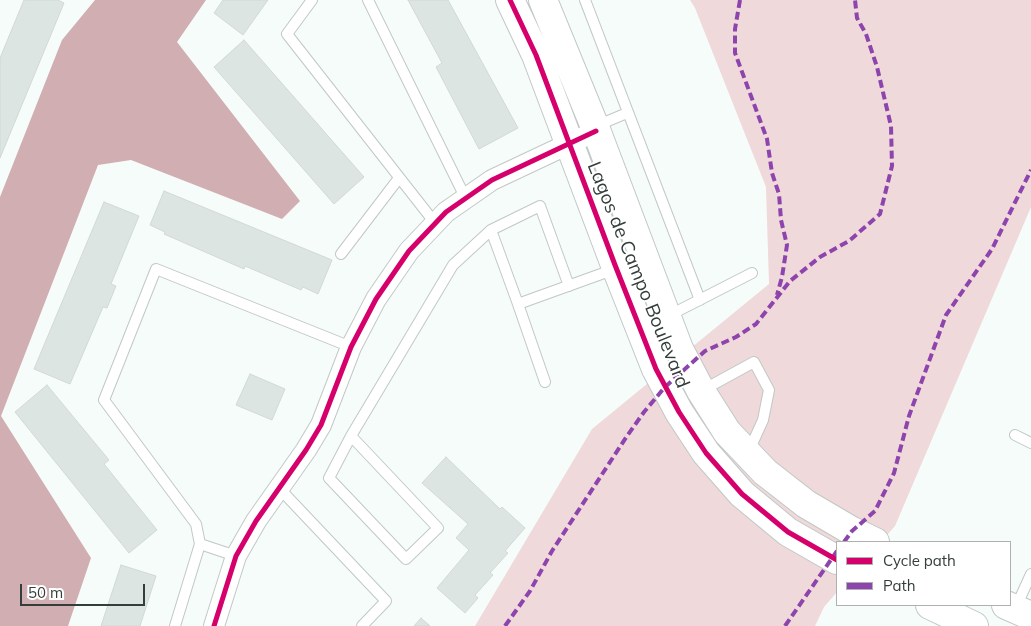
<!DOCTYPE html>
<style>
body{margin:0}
#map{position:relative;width:1031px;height:626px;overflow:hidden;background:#f6fcfa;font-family:Mulish,sans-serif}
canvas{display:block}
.legend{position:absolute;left:836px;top:541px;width:175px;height:65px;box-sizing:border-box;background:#fff;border:1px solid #adb1b0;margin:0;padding:6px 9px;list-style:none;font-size:15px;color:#333d3a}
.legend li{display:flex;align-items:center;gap:10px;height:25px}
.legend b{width:25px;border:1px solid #adb1b0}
.scale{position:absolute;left:20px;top:584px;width:125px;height:22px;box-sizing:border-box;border:2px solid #333d3a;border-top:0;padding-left:6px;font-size:15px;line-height:18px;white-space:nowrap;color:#333d3a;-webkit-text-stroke:4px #fff;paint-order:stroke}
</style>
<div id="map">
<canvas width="1031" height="626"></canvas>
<ul class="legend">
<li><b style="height:6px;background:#d6006c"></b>Cycle path</li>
<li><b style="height:6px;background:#8e44ad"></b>Path</li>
</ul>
<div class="scale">50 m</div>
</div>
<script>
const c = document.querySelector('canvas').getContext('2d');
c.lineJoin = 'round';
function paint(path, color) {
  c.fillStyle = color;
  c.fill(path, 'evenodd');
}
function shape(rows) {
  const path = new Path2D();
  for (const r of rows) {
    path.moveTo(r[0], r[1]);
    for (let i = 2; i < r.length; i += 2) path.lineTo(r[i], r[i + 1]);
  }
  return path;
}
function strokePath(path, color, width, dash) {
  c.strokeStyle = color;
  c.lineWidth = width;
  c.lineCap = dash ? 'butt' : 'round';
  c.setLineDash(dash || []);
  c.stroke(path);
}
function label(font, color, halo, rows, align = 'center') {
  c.font = font + ' Mulish,sans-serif';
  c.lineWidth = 4;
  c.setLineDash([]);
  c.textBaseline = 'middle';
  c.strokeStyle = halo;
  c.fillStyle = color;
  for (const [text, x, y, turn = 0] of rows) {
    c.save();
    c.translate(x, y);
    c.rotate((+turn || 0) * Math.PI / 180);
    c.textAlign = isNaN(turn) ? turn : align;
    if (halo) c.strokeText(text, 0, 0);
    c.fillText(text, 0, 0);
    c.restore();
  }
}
paint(shape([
 [690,0,1031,0,1031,207,895,526,881,542,837,542,837,592,824,607,815,626,475,626,592,429,769,284,766,187,695,8]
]), '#efd9db');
paint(shape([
 [95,0,206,0,177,42,300,201,282,219,131,160,98,165,1,416,91,558,68,626,0,626,0,197,62,40]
]), '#d0aeb2');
const building = shape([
 [24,0,58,0,64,3,0,158,0,58,24,0],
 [223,0,268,0,243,35,214,13,223,0],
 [408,0,448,0,518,128,479,149,436,67,442,63,408,0],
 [244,40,364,177,334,204,214,67,244,40],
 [164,191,332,260,318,294,303,287,301,290,245,266,244,269,164,234,165,232,150,225,164,191],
 [104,202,139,216,111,284,116,286,107,308,103,307,70,384,34,369,104,202],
 [250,374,285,389,272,420,236,405,250,374],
 [47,385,109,460,104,464,157,530,129,553,15,412,47,385],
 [446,457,500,509,502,507,525,528,505,551,508,553,490,573,493,575,475,595,478,598,465,613,437,588,469,550,456,538,468,524,422,483,446,457],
 [121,565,156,576,140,626,101,626,121,565],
 [421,618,430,626,414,626,421,618]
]);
paint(building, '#dde5e2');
strokePath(building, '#d1d8d6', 1);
const lane = shape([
 [312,0,287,34,435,223],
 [368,0,466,199],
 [585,0,700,300],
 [596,126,627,113],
 [341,254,399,178],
 [518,304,491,230,540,206,569,286],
 [668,316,752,273],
 [545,382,518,304,615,269],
 [701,391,754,362,769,390,763,420,748,453],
 [1015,435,1031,443],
 [351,436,329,478,406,559,438,528,351,436,453,265,491,230],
 [279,488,386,601,362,626],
 [200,544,196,524,104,400,156,269,351,347],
 [1016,607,1031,574],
 [175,626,200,544,236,556]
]);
const street = shape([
 [214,626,236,556,256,521,306,450,321,425,351,347,376,299,409,251,446,212,492,180,596,131]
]);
const secondary = shape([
 [510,0,536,55,615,265,656,369,679,412,706,453,742,494,788,532,837,560],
 [543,0,595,127,679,349,701,391,727,432,765,472,806,504,852,531,875,542],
 [930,605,974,626],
 [1006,605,1031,616]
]);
strokePath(lane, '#c1c8c6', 12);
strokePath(street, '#c1c8c6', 22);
strokePath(secondary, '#c1c8c6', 30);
strokePath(lane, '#fefffe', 10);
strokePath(street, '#fefffe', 20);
strokePath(secondary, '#fefffe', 28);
strokePath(shape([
 [740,0,735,29,735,53,767,139,772,173,779,194,781,220,787,245,782,277,777,295],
 [844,542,852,531,875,511,894,473,909,416,946,315,992,249,1031,170],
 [505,626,530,591,552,551,627,436,644,412,665,387,705,351,736,337,756,324,790,281,820,257,849,241,880,214,892,166,891,126,877,67,866,34,857,18,855,0],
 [785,626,837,551]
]), '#8e44ad', 4, [8, 4]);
strokePath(shape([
 [510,0,536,55,615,265,656,369,679,412,706,453,742,494,788,532,837,560],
 [214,626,236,556,256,521,306,450,321,425,351,347,376,299,409,251,446,212,492,180,596,131]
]), '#d6006c', 5);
label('19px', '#333d3a', '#fff', [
 ["Lagos de Campo Boulevard",638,275,68]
]);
</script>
